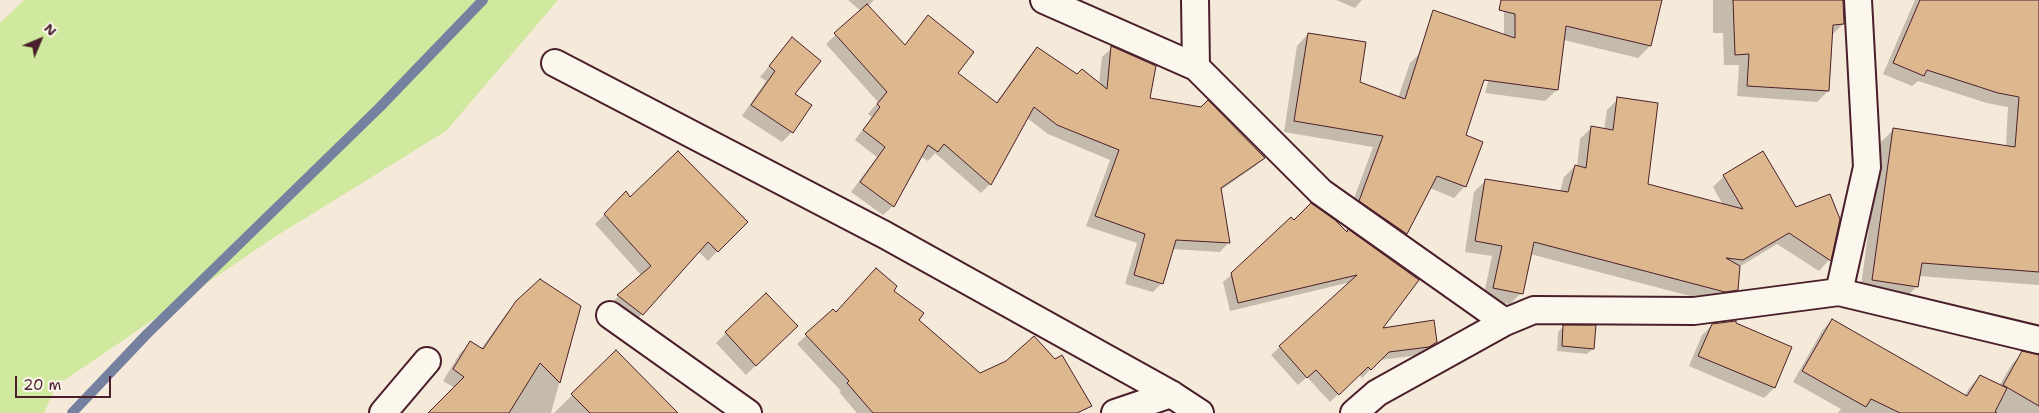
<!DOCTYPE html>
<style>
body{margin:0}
#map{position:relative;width:2039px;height:413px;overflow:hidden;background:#f5ead9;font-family:"Shantell Sans",sans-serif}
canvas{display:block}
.north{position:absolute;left:15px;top:15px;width:50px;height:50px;-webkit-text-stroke:4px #fbf7ec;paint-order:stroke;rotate:45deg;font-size:14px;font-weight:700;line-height:20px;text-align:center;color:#4a1f2b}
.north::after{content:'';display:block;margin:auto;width:18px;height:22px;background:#4a1f2b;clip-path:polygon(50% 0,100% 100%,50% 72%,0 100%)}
.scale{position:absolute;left:15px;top:376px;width:96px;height:22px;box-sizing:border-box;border:2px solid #4a1f2b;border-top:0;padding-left:6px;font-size:15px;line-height:18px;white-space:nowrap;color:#4a1f2b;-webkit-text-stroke:4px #fbf7ec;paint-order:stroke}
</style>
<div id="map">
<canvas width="2039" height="413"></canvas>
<div class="north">N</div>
<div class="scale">20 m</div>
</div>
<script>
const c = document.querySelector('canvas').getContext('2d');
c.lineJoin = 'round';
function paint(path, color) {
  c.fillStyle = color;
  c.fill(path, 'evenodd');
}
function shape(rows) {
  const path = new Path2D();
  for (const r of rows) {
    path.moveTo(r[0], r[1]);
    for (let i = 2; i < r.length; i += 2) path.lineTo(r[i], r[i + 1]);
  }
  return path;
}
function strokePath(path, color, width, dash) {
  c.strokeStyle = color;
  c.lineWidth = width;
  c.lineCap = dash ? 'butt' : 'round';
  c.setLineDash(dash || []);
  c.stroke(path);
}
paint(shape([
 [24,0,558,0,446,131,270,240,56,386,44,413,0,413,0,23]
]), '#d0e99f');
paint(shape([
 [848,0,874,0,868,6,904,46,928,17,956,73,996,103,1028,58,1037,48,1077,75,1099,84,1102,57,1112,48,1149,99,1264,158,1254,167,1221,190,1229,242,1220,252,1172,249,1162,283,1153,292,1125,284,1137,243,1086,226,1110,160,1048,134,1027,118,990,184,981,193,935,153,928,161,920,156,893,206,883,215,851,192,877,157,855,140,872,117,868,114,878,102,826,44,861,11],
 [1336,0,1362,0,1355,8],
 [1504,0,1661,0,1650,46,1638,58,1564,40,1557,90,1545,101,1485,93,1497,49,1504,42],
 [1713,0,1842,0,1843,24,1832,35,1828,91,1817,102,1737,96,1739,65,1724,65,1723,33,1713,33],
 [1915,0,2039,0,2039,285,1918,276,1917,286,1905,299,1860,292,1881,142,1893,130,2006,146,2008,107,1987,103,1918,81,1912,86,1883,74],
 [1308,34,1359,83,1398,98,1410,63,1421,52,1464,136,1465,186,1454,198,1430,188,1406,234,1395,245,1349,212,1373,147,1284,132,1297,46],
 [792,39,793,94,810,106,792,132,782,142,742,116,766,81,760,77],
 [1618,99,1646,185,1723,205,1713,187,1724,176,1763,153,1796,208,1839,219,1829,260,1819,271,1777,244,1739,267,1737,290,1726,301,1713,302,1530,254,1521,293,1510,304,1483,299,1492,256,1465,252,1474,192,1485,181,1560,192,1564,177,1575,166,1577,167,1580,139,1591,128,1604,130,1607,110],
 [626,193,630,199,746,222,708,261,698,251,633,324,609,305,642,276,595,224],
 [1294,222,1346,233,1348,231,1380,330,1436,342,1420,355,1380,360,1362,378,1359,374,1330,402,1307,377,1298,385,1271,355,1351,282,1230,311,1223,282],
 [540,280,580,307,551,413,430,413,455,388,443,381,460,353,471,343,481,349,506,314],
 [892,291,917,321,980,375,1053,413,857,413,839,392,841,391,797,344,833,311,835,313],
 [766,294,786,336,746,375,716,343],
 [1832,320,1964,396,1970,387,1980,376,1999,386,2012,364,2023,353,2039,356,2039,413,1838,413,1841,409,1793,382,1822,331],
 [1734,324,1791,348,1774,388,1764,398,1689,366,1702,335,1712,325],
 [1564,326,1593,349,1587,354,1557,351,1558,332],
 [616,352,661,413,554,413]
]), '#0003');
strokePath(shape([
 [72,413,147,334,380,107,483,0]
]), '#7681a0', 10);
const building = shape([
 [1501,0,1662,0,1651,46,1566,26,1558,90,1484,80,1466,135,1483,142,1466,187,1437,176,1407,234,1359,201,1383,136,1294,121,1308,33,1366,42,1360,82,1405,99,1433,10,1515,38,1515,14,1499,10,1501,0],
 [1733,0,1843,0,1844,24,1833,25,1829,91,1747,86,1749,54,1735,55,1733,0],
 [1920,0,2039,0,2039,272,1922,263,1918,287,1872,280,1893,128,2015,147,2019,97,1998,93,1927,70,1924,76,1893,63,1920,0],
 [867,4,905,45,928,15,974,52,958,73,997,103,1037,47,1077,74,1082,69,1107,89,1111,46,1156,66,1150,98,1201,107,1208,100,1265,158,1221,188,1230,243,1176,240,1163,284,1134,275,1145,234,1095,216,1119,150,1057,125,1034,107,991,185,944,144,938,152,928,145,894,207,860,182,885,147,863,130,880,107,877,104,887,92,834,33,867,4],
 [792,37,821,61,795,94,812,105,793,133,751,105,775,71,769,66,792,37],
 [1617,97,1658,103,1648,184,1743,209,1723,175,1763,151,1796,207,1830,194,1840,219,1831,261,1789,233,1743,260,1726,258,1740,266,1738,290,1725,292,1534,242,1523,294,1493,288,1502,246,1475,241,1485,179,1568,192,1575,165,1586,168,1591,126,1613,130,1617,97],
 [678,151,748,222,718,252,708,242,643,315,617,295,651,266,604,214,626,191,630,197,678,151],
 [1311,203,1335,220,1347,232,1348,229,1419,280,1383,328,1434,320,1437,342,1429,347,1389,352,1371,370,1368,367,1339,395,1316,370,1307,378,1279,346,1357,275,1238,303,1231,273,1291,217,1294,220,1311,203],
 [876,268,897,286,894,291,924,313,919,320,980,373,1006,361,1034,336,1055,359,1062,355,1092,406,1077,413,873,413,847,383,849,381,805,334,833,309,836,312,876,268],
 [540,279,581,306,560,383,540,363,509,413,428,413,464,377,453,369,470,341,483,349,516,301,540,279],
 [766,293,798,326,756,366,725,332,766,293],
 [1832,319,1967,396,1980,375,2007,388,1995,412,1997,413,1900,413,1871,399,1866,407,1802,371,1832,319],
 [1736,321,1736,323,1792,347,1775,388,1698,356,1712,324,1736,321],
 [1563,325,1596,325,1594,349,1562,346,1563,325],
 [616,350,678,413,590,413,571,394,616,350],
 [2022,351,2039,355,2039,406,2003,385,2022,351]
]);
paint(building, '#ddb78e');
strokePath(building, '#4a1f2b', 1);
const street = shape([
 [1044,0,1196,67],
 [1195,0,1196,67,1321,192,1505,322],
 [555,63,885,235,1171,394,1200,413],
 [1839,292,1867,167,1858,0],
 [610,315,748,413],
 [383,413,427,361],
 [1115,413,1171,394],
 [1354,413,1377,393,1505,322,1534,310,1694,311,1839,292,2039,340]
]);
strokePath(street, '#4a1f2b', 30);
strokePath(street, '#fbf7ec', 26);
</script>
